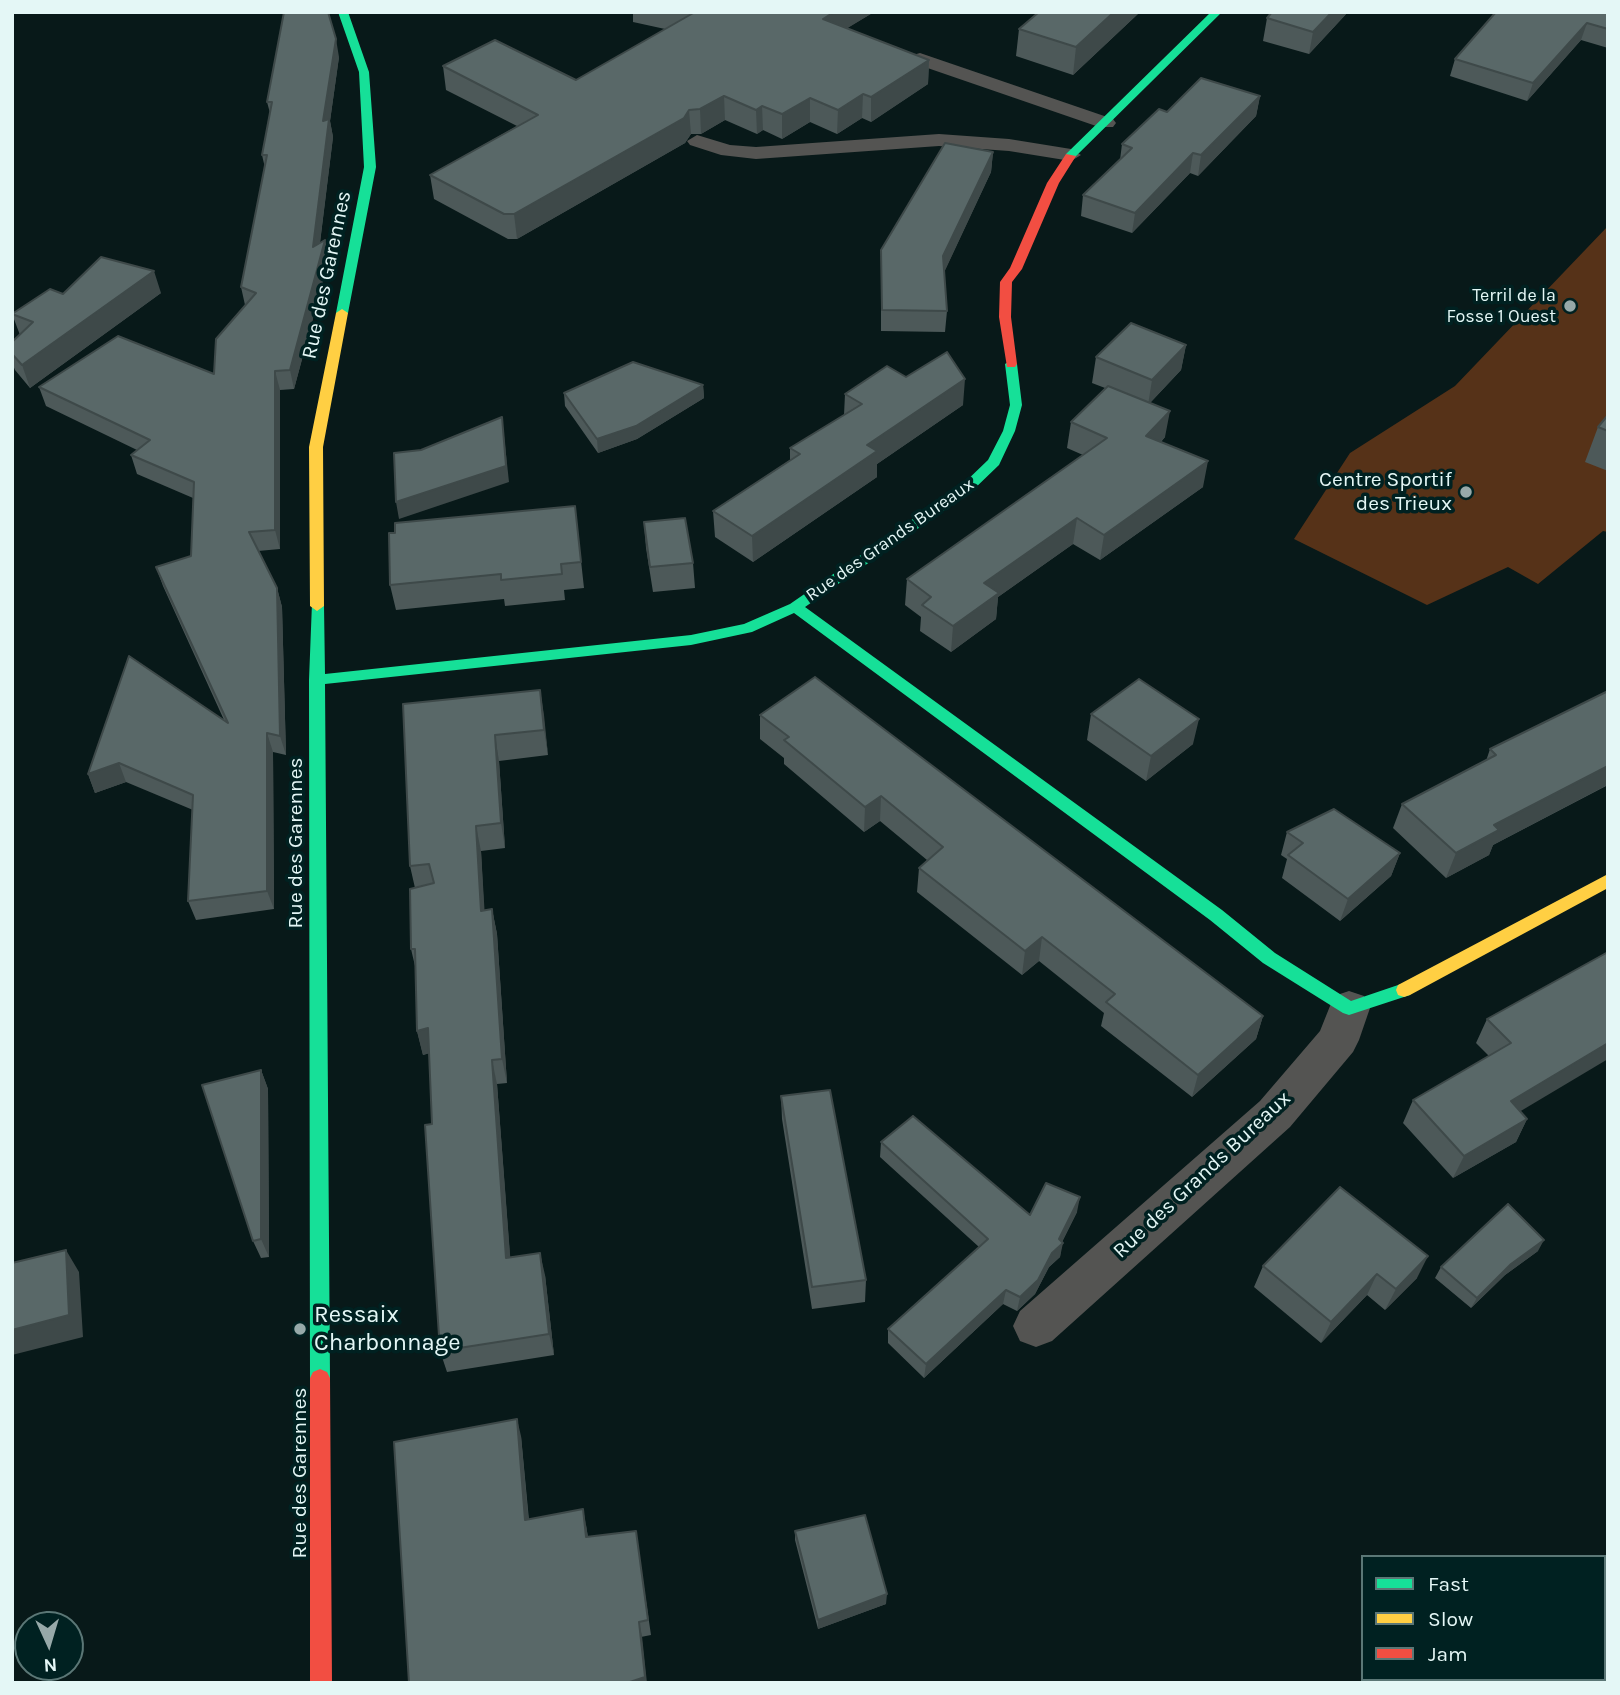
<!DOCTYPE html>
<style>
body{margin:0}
#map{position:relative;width:1620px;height:1695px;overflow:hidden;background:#081919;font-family:Karla,sans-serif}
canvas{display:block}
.frame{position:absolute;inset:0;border:14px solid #e4f7f6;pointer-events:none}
.legend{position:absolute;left:1361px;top:1555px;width:245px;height:126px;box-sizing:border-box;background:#002121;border:2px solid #5b7776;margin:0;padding:9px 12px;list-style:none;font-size:21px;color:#e4f7f6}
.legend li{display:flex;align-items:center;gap:14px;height:35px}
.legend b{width:35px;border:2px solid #5b7776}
.north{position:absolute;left:14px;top:1611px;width:70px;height:70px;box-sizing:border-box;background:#002121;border:2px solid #5b7776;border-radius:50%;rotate:176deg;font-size:19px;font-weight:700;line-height:28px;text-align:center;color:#e4f7f6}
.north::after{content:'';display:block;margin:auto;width:24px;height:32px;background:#97a9a9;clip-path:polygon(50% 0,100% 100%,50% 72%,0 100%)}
</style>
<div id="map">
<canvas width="1620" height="1695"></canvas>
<div class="frame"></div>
<ul class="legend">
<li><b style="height:9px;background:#16e098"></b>Fast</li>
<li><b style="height:9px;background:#ffcf43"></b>Slow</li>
<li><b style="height:9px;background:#f24e42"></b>Jam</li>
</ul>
<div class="north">N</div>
</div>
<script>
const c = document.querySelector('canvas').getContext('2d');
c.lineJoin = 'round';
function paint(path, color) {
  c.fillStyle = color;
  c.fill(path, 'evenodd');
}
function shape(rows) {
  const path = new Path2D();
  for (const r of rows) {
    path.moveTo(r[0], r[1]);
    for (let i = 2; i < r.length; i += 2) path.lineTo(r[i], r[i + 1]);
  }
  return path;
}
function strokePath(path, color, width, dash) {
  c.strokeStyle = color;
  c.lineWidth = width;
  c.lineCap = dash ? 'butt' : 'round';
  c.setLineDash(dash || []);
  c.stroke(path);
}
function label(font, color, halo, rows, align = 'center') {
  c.font = font + ' Karla,sans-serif';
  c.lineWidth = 7;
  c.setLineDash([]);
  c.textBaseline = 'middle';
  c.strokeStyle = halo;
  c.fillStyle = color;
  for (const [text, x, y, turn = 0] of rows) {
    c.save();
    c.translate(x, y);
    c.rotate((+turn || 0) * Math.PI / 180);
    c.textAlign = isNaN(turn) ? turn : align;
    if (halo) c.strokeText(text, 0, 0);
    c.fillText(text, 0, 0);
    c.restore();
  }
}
paint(shape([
 [1608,226,1608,532,1603,531,1538,584,1508,567,1427,605,1294,539,1350,453,1455,386]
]), '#563218');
paint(shape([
 [920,53,1113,119,1116,123,1113,127,1099,127,913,63,910,59,913,55,920,53],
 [939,134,1009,139,1071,149,1081,155,1071,161,1009,151,939,146,756,159,721,155,690,145,687,141,697,135,730,145,756,147,939,134]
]), '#545452');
paint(shape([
 [1349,991,1364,996,1370,1008,1359,1040,1353,1052,1290,1127,1052,1341,1036,1347,1020,1341,1013,1326,1020,1311,1260,1101,1320,1031,1334,996,1349,991]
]), '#545452');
paint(shape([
 [338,12,348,12,369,72,376,167,348,313,342,317,336,313,364,167,359,72,338,12],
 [1211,12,1222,12,1074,158,1066,158,1066,154,1211,12],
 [1011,360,1017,364,1022,405,1015,431,999,465,972,491,805,607,1222,910,1275,953,1351,1001,1404,983,1410,985,1412,990,1410,995,1349,1015,1343,1013,1263,963,1210,920,794,613,752,632,691,645,325,684,330,1378,327,1384,320,1387,313,1384,310,1378,309,680,312,603,317,601,324,606,325,674,691,635,744,624,790,604,962,485,988,460,1003,431,1010,405,1005,364,1011,360]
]), '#16e098');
paint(shape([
 [342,309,348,313,323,447,324,606,317,611,310,606,309,447,336,313,342,309],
 [1608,874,1608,888,1410,995,1404,997,1398,995,1396,990,1398,985,1608,874]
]), '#ffcf43');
paint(shape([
 [1066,154,1076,156,1059,183,1022,269,1012,282,1011,317,1017,364,1015,367,1007,367,999,317,1000,282,1010,268,1047,183,1066,154],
 [320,1369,327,1372,330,1378,332,1683,310,1683,310,1378,313,1372,320,1369]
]), '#f24e42');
paint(shape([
 [633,12,874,12,847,28,929,60,928,84,871,122,862,118,837,134,810,122,782,139,763,130,757,134,725,120,701,134,691,134,685,143,517,239,508,239,434,199,430,175,517,126,446,90,443,66,576,80,665,29,633,22],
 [1039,12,1140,12,1073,75,1016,56,1019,29],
 [1272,12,1348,12,1309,54,1263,41,1267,18],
 [1608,12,1608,48,1581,40,1527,101,1450,76,1455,59],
 [339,57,330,121,333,137,320,243,325,240,329,259,294,389,280,390,280,549,258,551,277,588,282,607,286,755,273,752,274,909,196,920,188,901,193,810,126,782,95,793,88,774,224,720,163,586,156,567,191,556,193,498,137,474,131,455,137,450,46,406,39,387,214,374,245,305,241,287,265,168,262,155,270,113,267,102],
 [1260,96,1256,116,1198,176,1190,173,1132,233,1081,216,1083,195,1120,160,1122,144,1167,112],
 [993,152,991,172,944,272,947,311,945,332,881,331,881,250],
 [161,293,30,388,15,370,12,363,12,342,20,335,12,314,63,294],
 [1186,345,1181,370,1150,403,1165,437,1161,442,1203,487,1100,560,1073,544,998,597,996,619,951,652,920,631,921,617,905,605,907,579,1083,455,1067,448,1071,422,1105,388,1092,383,1096,357],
 [906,377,963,405,877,464,877,477,753,562,715,537,713,511,790,460,790,448,844,415,845,394],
 [703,385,704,398,637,439,598,453,565,406,564,393],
 [1608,415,1608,471,1585,462,1598,427],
 [575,506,584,588,564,590,565,600,505,606,504,599,396,610,390,585],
 [644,522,693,563,695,588,653,592,646,548],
 [540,690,548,755,499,761,505,848,481,851,484,910,492,909,497,934,507,1083,497,1084,510,1257,545,1275,554,1355,447,1372,440,1351,429,1053,423,1055,417,1031,415,966,411,949,415,888,410,866,403,704],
 [1608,691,1608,785,1493,845,1489,855,1446,878,1393,828,1402,804,1486,761,1490,749],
 [1091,714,1193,744,1146,781,1087,740],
 [760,715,1263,1016,1256,1039,1192,1097,1101,1026,1104,1013,1039,961,1022,975,917,892,919,868,927,860,880,821,864,832,784,764,784,758,760,739],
 [1287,832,1400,853,1391,876,1340,921,1282,878,1287,859,1281,855],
 [1608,952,1520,1111,1527,1119,1516,1142,1453,1178,1403,1123,1413,1100,1489,1056,1476,1043,1487,1019],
 [261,1070,268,1089,269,1257,261,1258,253,1241],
 [781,1096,866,1280,865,1302,812,1309,782,1119],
 [881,1142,1030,1215,1077,1212,1062,1242,1060,1257,1049,1267,1035,1294,1017,1311,1003,1304,924,1378,888,1343,888,1329,979,1247,880,1157],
 [1340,1187,1417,1278,1385,1310,1367,1295,1321,1343,1254,1287,1263,1266],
 [1538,1251,1505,1275,1471,1308,1435,1278,1441,1267],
 [521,1436,529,1520,586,1525,588,1537,638,1546,651,1635,409,1683],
 [795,1531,886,1604,818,1629,795,1540]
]), '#4d5959');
paint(shape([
 [834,12,874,12,823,43,823,19],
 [1114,12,1140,12,1073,75,1076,47],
 [1332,12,1348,12,1309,54,1313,32],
 [1587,23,1581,40,1527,101,1533,83],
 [336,39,339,57,330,121,333,137,317,266,313,247,323,121],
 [929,60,928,84,871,122,871,97],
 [863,94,862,118,837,134,838,110],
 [724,96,725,120,701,134,700,109],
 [1260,96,1256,116,1198,176,1201,155],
 [810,98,810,122,782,139,782,114],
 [762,106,763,130,757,134,756,110],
 [689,110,691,134,685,143,517,239,514,214],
 [993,152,991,172,942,277,943,256],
 [1193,153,1190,173,1132,233,1135,213],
 [325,240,329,259,294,389,290,370],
 [154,271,161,293,30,388,22,365],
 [1186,345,1181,370,1148,405,1152,380],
 [275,371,280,390,280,549,275,530],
 [965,379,963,405,877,464,877,477,753,562,752,536,867,445],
 [703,385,704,398,637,439,598,453,597,439],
 [1170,411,1165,437,1142,462,1146,436],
 [502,417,509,482,399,519,396,502],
 [1208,461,1203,487,1100,560,1104,535],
 [1077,518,1073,544,998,597,996,619,951,652,953,626,984,583],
 [277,588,282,607,286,755,280,736],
 [540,690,544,715,548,755,544,730],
 [1199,719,1193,744,1146,781,1151,756],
 [267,733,273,752,274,909,267,891],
 [495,735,499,761,505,848,501,823],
 [119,763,126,782,95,793,88,774],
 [1608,766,1607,785,1493,845,1489,855,1446,878,1456,853,1494,825],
 [881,796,880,821,864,832,865,807],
 [476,826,481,851,486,935,481,911],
 [1400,853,1391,876,1340,921,1348,899],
 [492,909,497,934,507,1083,502,1059],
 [1042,937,1039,961,1022,975,1025,951],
 [1263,1016,1256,1039,1192,1097,1198,1075],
 [428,1028,434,1052,423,1055,417,1031],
 [1608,1043,1608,1059,1499,1124,1511,1101],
 [492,1060,497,1084,512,1280,506,1258],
 [261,1070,268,1089,269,1257,261,1239],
 [1527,1119,1516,1142,1453,1178,1464,1156],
 [1080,1197,1077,1212,1061,1244,1063,1243,1060,1257,1049,1267,1035,1294,1017,1311,1020,1297,1059,1239],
 [1544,1240,1538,1251,1505,1275,1471,1308,1477,1298,1511,1264],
 [66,1250,79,1272,83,1337,12,1355,12,1330],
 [540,1253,545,1275,554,1355,549,1334],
 [1428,1256,1417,1278,1385,1310,1396,1289],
 [1377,1274,1367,1295,1321,1343,1331,1322],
 [1006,1290,1003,1304,924,1378,926,1364],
 [517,1419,521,1436,530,1536,525,1520],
 [583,1509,586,1525,590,1552,586,1537],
 [887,1594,886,1604,818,1629,818,1620],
 [639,1622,642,1636,647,1683,627,1683]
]), '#3e4949');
const building = shape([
 [284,12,328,12,336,39,323,121,329,119,313,247,325,240,290,370,275,371,275,530,249,532,277,588,280,736,267,733,267,891,188,901,193,795,119,763,88,774,129,656,228,723,156,567,191,556,194,482,131,455,150,440,39,387,118,336,214,374,216,339,256,293,241,287,267,155,262,155,272,102,267,102,284,12],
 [695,12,834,12,823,19,929,60,871,97,863,94,838,110,810,98,782,114,762,106,756,110,724,96,700,109,689,110,684,118,514,214,504,214,430,175,538,115,443,66,495,40,576,80,695,12],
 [1039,12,1114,12,1076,47,1019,29,1039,12],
 [1272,12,1332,12,1313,32,1267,18,1272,12],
 [1496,12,1608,12,1608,29,1587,23,1533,83,1455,59,1496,12],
 [1201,78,1260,96,1201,155,1193,153,1135,213,1083,195,1132,148,1122,144,1159,109,1167,112,1201,78],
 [945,143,993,152,943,256,947,311,882,310,881,250,945,143],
 [101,257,154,271,22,365,12,354,12,342,33,322,12,314,50,289,63,294,101,257],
 [1131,323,1186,345,1152,380,1096,357,1131,323],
 [947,352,965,379,867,445,877,451,752,536,713,511,800,454,790,448,862,404,845,394,887,366,906,377,947,352],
 [633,362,703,385,636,426,597,439,564,393,633,362],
 [1108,386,1170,411,1146,436,1208,461,1104,535,1077,518,984,583,999,593,953,626,922,605,931,597,907,579,1107,438,1071,422,1108,386],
 [1608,415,1608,431,1598,427,1608,415],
 [502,417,506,466,396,502,394,453,421,450,502,417],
 [575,506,581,562,561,564,562,574,501,580,501,574,390,585,389,533,395,533,395,523,575,506],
 [685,518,693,563,650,567,644,522,685,518],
 [815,677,1263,1016,1198,1075,1106,1002,1115,994,1042,937,1025,951,919,868,943,847,881,796,865,807,784,740,789,737,760,715,815,677],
 [1139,679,1199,719,1151,756,1091,714,1139,679],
 [540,690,544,730,495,735,501,823,476,826,481,911,492,909,502,1059,492,1060,506,1258,540,1253,549,1334,440,1351,425,1125,432,1124,428,1028,417,1031,415,949,411,949,410,889,434,883,429,864,410,866,403,704,540,690],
 [1608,691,1608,766,1494,825,1499,830,1456,853,1402,804,1496,755,1490,749,1608,691],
 [1334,809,1400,853,1348,899,1288,855,1303,843,1287,832,1334,809],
 [1608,952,1608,1043,1511,1101,1527,1119,1464,1156,1413,1100,1511,1043,1487,1019,1608,952],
 [261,1070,261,1239,253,1241,202,1085,261,1070],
 [830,1090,866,1280,812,1287,781,1096,830,1090],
 [913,1116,1030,1215,1046,1183,1080,1197,1059,1239,1063,1243,1052,1253,1038,1280,1020,1297,1006,1290,926,1364,888,1329,988,1239,881,1142,913,1116],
 [1340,1187,1428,1256,1396,1289,1377,1274,1331,1322,1263,1266,1340,1187],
 [1508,1204,1544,1240,1511,1264,1477,1298,1441,1267,1508,1204],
 [66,1250,69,1315,12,1330,12,1263,66,1250],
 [517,1419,525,1520,583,1509,586,1537,636,1531,648,1620,639,1622,645,1677,627,1683,409,1683,394,1442,517,1419],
 [865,1515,887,1594,818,1620,795,1531,865,1515]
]);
paint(building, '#596868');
strokePath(building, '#3e4949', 2);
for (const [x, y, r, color] of [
 [1570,306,7,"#97a9a9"],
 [1466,492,7,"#97a9a9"],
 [300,1329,7,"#97a9a9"]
]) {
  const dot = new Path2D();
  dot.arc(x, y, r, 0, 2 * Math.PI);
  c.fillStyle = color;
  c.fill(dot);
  strokePath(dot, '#002121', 2.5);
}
label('18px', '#e4f7f6', '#002121', [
 ["Terril de la",1556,296],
 ["Fosse 1 Ouest",1556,317]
], 'right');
label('18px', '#e4f7f6', '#002121', [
 ["Rue des Grands Bureaux",890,540,-35]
]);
label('21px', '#e4f7f6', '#002121', [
 ["Rue des Garennes",327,275,-78],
 ["Rue des Garennes",296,843,-90],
 ["Rue des Grands Bureaux",1202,1175,-43],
 ["Rue des Garennes",300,1473,-90]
]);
label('21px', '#e4f7f6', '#002121', [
 ["Centre Sportif",1452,480],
 ["des Trieux",1452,504]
], 'right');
label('24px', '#e4f7f6', '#002121', [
 ["Ressaix",314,1315],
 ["Charbonnage",314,1343]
], 'left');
</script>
